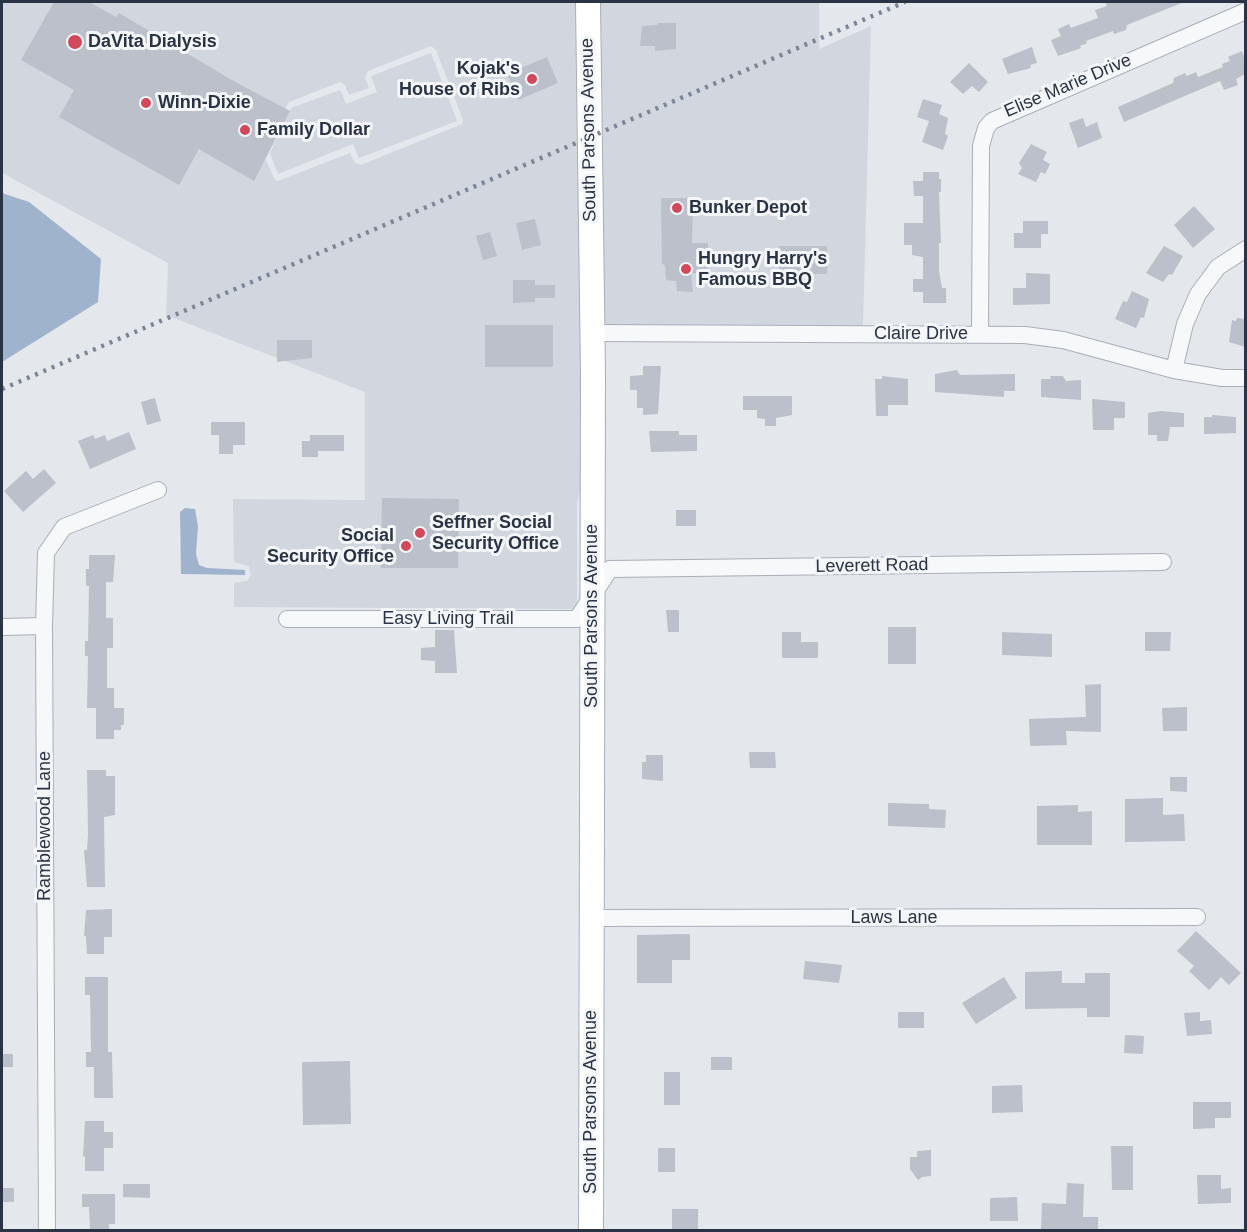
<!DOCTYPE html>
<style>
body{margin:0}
#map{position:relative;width:1247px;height:1232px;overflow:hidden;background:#e4e7ec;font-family:Helvetica,sans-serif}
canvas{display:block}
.frame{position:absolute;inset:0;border:3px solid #2b3445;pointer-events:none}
</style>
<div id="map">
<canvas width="1247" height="1232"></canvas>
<div class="frame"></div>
</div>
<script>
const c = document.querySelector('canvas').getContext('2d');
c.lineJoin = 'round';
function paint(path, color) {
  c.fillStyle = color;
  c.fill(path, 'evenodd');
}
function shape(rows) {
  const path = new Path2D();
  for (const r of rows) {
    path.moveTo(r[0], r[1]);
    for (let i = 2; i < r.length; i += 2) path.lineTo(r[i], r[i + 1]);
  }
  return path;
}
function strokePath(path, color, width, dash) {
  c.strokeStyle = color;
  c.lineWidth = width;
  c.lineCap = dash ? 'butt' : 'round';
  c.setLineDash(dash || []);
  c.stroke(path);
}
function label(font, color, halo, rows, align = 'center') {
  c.font = font + ' Helvetica,sans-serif';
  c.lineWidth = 6;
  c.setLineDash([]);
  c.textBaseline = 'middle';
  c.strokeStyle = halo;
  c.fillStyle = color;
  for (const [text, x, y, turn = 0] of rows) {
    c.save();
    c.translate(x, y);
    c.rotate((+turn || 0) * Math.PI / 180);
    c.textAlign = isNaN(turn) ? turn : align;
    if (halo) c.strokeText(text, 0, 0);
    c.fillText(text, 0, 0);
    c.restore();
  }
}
paint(shape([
 [2,2,581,2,585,477,577,501,577,604,574,609,234,607,234,583,247,581,251,575,249,566,234,562,233,499,365,500,365,392,166,315,168,263,2,173],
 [431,46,436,50,463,120,462,124,361,165,355,163,350,153,278,181,275,180,264,156,264,149,289,102,340,82,345,85,349,95,369,88,365,77,368,71],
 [595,2,819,2,819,49,871,26,863,326,599,325],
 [431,53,457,121,359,158,353,144,278,174,270,153,291,108,340,90,346,104,377,92,371,76]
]), '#d2d6de');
paint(shape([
 [2,193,29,202,101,259,98,302,2,362],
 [185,508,195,509,198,526,196,554,199,565,207,568,245,570,245,575,181,574,180,512]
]), '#9fb4cc');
paint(shape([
 [54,2,89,2,116,17,119,13,237,83,290,111,254,181,199,149,179,185,59,117,74,90,21,60],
 [1105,2,1184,2,1127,25,1126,30,1114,34,1113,31,1086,41,1087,43,1080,46,1081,48,1058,56,1051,40,1061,36,1058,29,1069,24,1071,28,1098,18,1095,10,1107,6],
 [658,23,676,23,676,49,655,51,655,46,640,46,642,26,657,25],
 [1032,47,1037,63,1030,65,1031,68,1008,74,1002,59],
 [1242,51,1245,59,1245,74,1236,79,1238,85,1224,90,1220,81,1124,122,1118,107,1173,83,1174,78,1185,73,1187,76,1196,72,1198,77,1223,67,1222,64,1230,61,1228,57],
 [547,57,558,83,518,100,507,74],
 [969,63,988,82,979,92,972,86,963,94,950,82],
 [923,99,942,105,939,114,948,118,945,134,948,136,943,150,922,142,929,121,917,117],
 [1083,118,1086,127,1097,122,1102,138,1078,148,1069,123],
 [1031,144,1047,152,1043,160,1050,164,1045,174,1041,172,1036,182,1018,174,1022,168,1019,163],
 [923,172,939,172,939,179,941,179,941,192,939,192,941,243,939,243,939,271,942,288,946,288,946,303,923,303,923,292,913,292,913,279,923,279,923,257,912,255,912,245,904,245,904,223,923,223,923,196,914,196,913,181,923,181],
 [661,198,693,198,692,243,708,243,707,275,691,273,693,292,677,291,676,281,666,280,665,265,662,264],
 [1194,206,1215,229,1193,248,1174,225],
 [535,219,541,245,522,250,516,223],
 [1023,221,1048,221,1048,234,1041,234,1041,248,1014,248,1014,233,1023,233],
 [490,232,497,256,483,260,476,236],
 [779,246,827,246,827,274,779,274],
 [1164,246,1183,256,1172,275,1169,274,1163,282,1146,273],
 [1026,273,1050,274,1050,304,1013,305,1013,288,1026,288],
 [513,280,535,280,535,285,555,285,555,298,535,298,535,302,513,303],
 [1132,291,1149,299,1144,318,1141,317,1136,328,1115,319,1123,301,1127,302],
 [1237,318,1245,319,1245,347,1229,342,1232,320,1236,321],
 [485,325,553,325,553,367,485,367],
 [277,340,312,340,312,358,277,362],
 [643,366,661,366,658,414,643,415,643,408,637,408,637,390,630,390,630,376,643,375],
 [957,370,960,375,1015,374,1015,391,1004,391,1004,397,935,392,935,374],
 [882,376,908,379,908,405,888,405,888,416,876,416,875,379,882,379],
 [1050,376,1063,376,1066,381,1081,380,1081,400,1041,397,1041,379,1051,379],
 [743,396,792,396,792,415,776,418,776,426,765,426,765,419,757,418,757,410,743,410],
 [155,398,161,421,147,425,141,402],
 [1092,399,1125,402,1125,418,1114,418,1114,430,1093,430],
 [1161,411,1184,413,1184,427,1170,427,1168,441,1157,441,1157,435,1148,435,1148,413],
 [1212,415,1236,417,1236,433,1204,434,1204,417,1212,417],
 [211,422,245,422,245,445,233,445,233,454,219,454,219,435,211,435],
 [649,431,679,431,679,435,697,435,697,451,651,452],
 [129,432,136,449,90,469,78,441,93,435,95,439,105,435,107,441],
 [310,435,344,435,344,451,318,451,318,457,302,457,302,441,310,441],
 [44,469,56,483,23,512,4,491,26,471,33,479],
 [382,498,459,499,458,568,381,568],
 [676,510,696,510,696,526,676,526],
 [89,555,115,555,113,582,106,582,106,618,113,618,113,648,107,648,107,688,114,688,114,708,124,708,124,725,121,725,121,730,114,730,114,739,96,739,96,708,87,708,88,656,85,656,85,641,88,641,89,586,86,586,86,569,89,569],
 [666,610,679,610,679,632,668,632],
 [888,627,916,627,916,664,888,664],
 [435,630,454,630,457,673,435,673,435,661,421,660,421,648,435,647],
 [782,632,801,632,801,642,818,642,818,658,782,658],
 [1002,632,1052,634,1052,657,1002,655],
 [1145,632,1171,632,1170,651,1145,651],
 [1101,684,1101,732,1066,731,1067,745,1030,746,1029,719,1086,717,1085,685],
 [1187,707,1187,731,1163,731,1162,708],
 [749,752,775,752,776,768,750,768],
 [646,755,663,755,663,781,642,779,642,762,646,762],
 [87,770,106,770,106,776,115,776,115,815,104,817,105,887,87,887,84,850,87,850,88,835],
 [1170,777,1187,777,1187,792,1170,791],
 [1163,798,1163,815,1184,814,1185,841,1125,842,1125,799],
 [888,803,929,804,929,809,946,810,945,828,888,826],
 [1078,805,1078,812,1092,811,1092,845,1037,845,1037,806],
 [112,909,112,937,104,937,104,954,87,954,86,936,84,936,86,910],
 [1196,931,1241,973,1229,985,1221,977,1209,990,1189,971,1194,966,1177,951],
 [690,934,690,960,672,960,672,983,637,983,637,935],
 [805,961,842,965,839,983,803,979],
 [1062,971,1062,983,1085,983,1085,973,1110,973,1110,1017,1087,1017,1087,1008,1025,1009,1025,972],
 [85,977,108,977,108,1052,112,1052,113,1098,94,1098,94,1067,86,1067,86,1052,91,1052,90,995,85,995],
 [1004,977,1017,998,976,1024,962,1003],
 [898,1012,924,1012,924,1028,898,1028],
 [1200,1012,1200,1021,1211,1020,1212,1034,1187,1036,1184,1013],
 [1125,1035,1144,1036,1143,1054,1124,1053],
 [2,1054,13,1054,13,1067,2,1067],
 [711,1057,732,1057,732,1070,711,1070],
 [350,1061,351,1124,303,1125,302,1062],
 [664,1072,680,1072,680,1105,664,1105],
 [1022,1085,1023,1112,992,1113,992,1086],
 [1193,1102,1231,1102,1231,1118,1215,1118,1215,1128,1193,1129],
 [85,1121,104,1121,104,1132,113,1132,113,1148,104,1148,104,1171,85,1171,85,1156,83,1157],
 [1111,1146,1133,1146,1133,1190,1112,1190],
 [658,1148,675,1148,675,1172,658,1172],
 [931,1150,931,1176,922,1177,918,1180,910,1169,910,1157,917,1157,917,1151],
 [1197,1175,1221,1175,1221,1189,1231,1188,1231,1203,1198,1204],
 [1067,1183,1084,1184,1083,1217,1098,1217,1098,1230,1041,1230,1042,1203,1066,1204],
 [123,1184,150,1184,150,1198,123,1197],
 [2,1188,14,1188,14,1202,2,1202],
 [82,1194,115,1194,115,1224,109,1224,109,1230,90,1230,89,1207,82,1207],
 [1017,1197,1018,1221,990,1221,990,1198],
 [672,1209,698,1209,698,1230,672,1230]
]), '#bbc0ca');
const street = shape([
 [591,333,1025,335,1063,340,1174,370,1222,378,1246,378],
 [980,334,981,146,986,128,992,121,1246,11],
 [1174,370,1185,324,1198,294,1218,267,1246,249],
 [287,619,577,619,610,569,1163,562],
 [2,627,44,626],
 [591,918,1197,917],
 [47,1230,44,626,46,553,64,527,158,490]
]);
const secondary = shape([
 [588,2,593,375,591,1230]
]);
strokePath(street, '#a9aeb7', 18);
strokePath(secondary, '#a9aeb7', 26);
strokePath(street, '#f7f8fa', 16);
strokePath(secondary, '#fff', 24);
strokePath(shape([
 [2,389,905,2]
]), '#7d8696', 4.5, [3, 6]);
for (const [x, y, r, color] of [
 [75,42,8,"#d1495b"],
 [532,79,6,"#d1495b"],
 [146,103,6,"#d1495b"],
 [245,130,6,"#d1495b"],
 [677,208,6,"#d1495b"],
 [686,269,6,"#d1495b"],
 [420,533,6,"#d1495b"],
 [406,546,6,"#d1495b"]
]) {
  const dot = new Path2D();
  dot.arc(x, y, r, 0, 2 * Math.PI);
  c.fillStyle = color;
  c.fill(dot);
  strokePath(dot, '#f4f6f9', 2);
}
label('bold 18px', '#2b3445', '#f4f6f9', [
 ["DaVita Dialysis",88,42],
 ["Kojak's",520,69,"right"],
 ["House of Ribs",520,90,"right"],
 ["Winn-Dixie",158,103],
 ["Family Dollar",257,130],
 ["Bunker Depot",689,208],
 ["Hungry Harry's",698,259],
 ["Famous BBQ",698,280],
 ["Seffner Social",432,523],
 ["Security Office",432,544],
 ["Social",394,536,"right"],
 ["Security Office",394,557,"right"]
], 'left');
label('18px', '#2b3445', '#f4f6f9', [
 ["Elise Marie Drive",1068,86,-23],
 ["South Parsons Avenue",589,130,-91],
 ["Claire Drive",921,334],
 ["Leverett Road",872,566,-1],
 ["South Parsons Avenue",592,616,-90],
 ["Easy Living Trail",448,619],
 ["Ramblewood Lane",45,826,-90],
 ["Laws Lane",894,918],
 ["South Parsons Avenue",591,1102,-90]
]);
</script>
